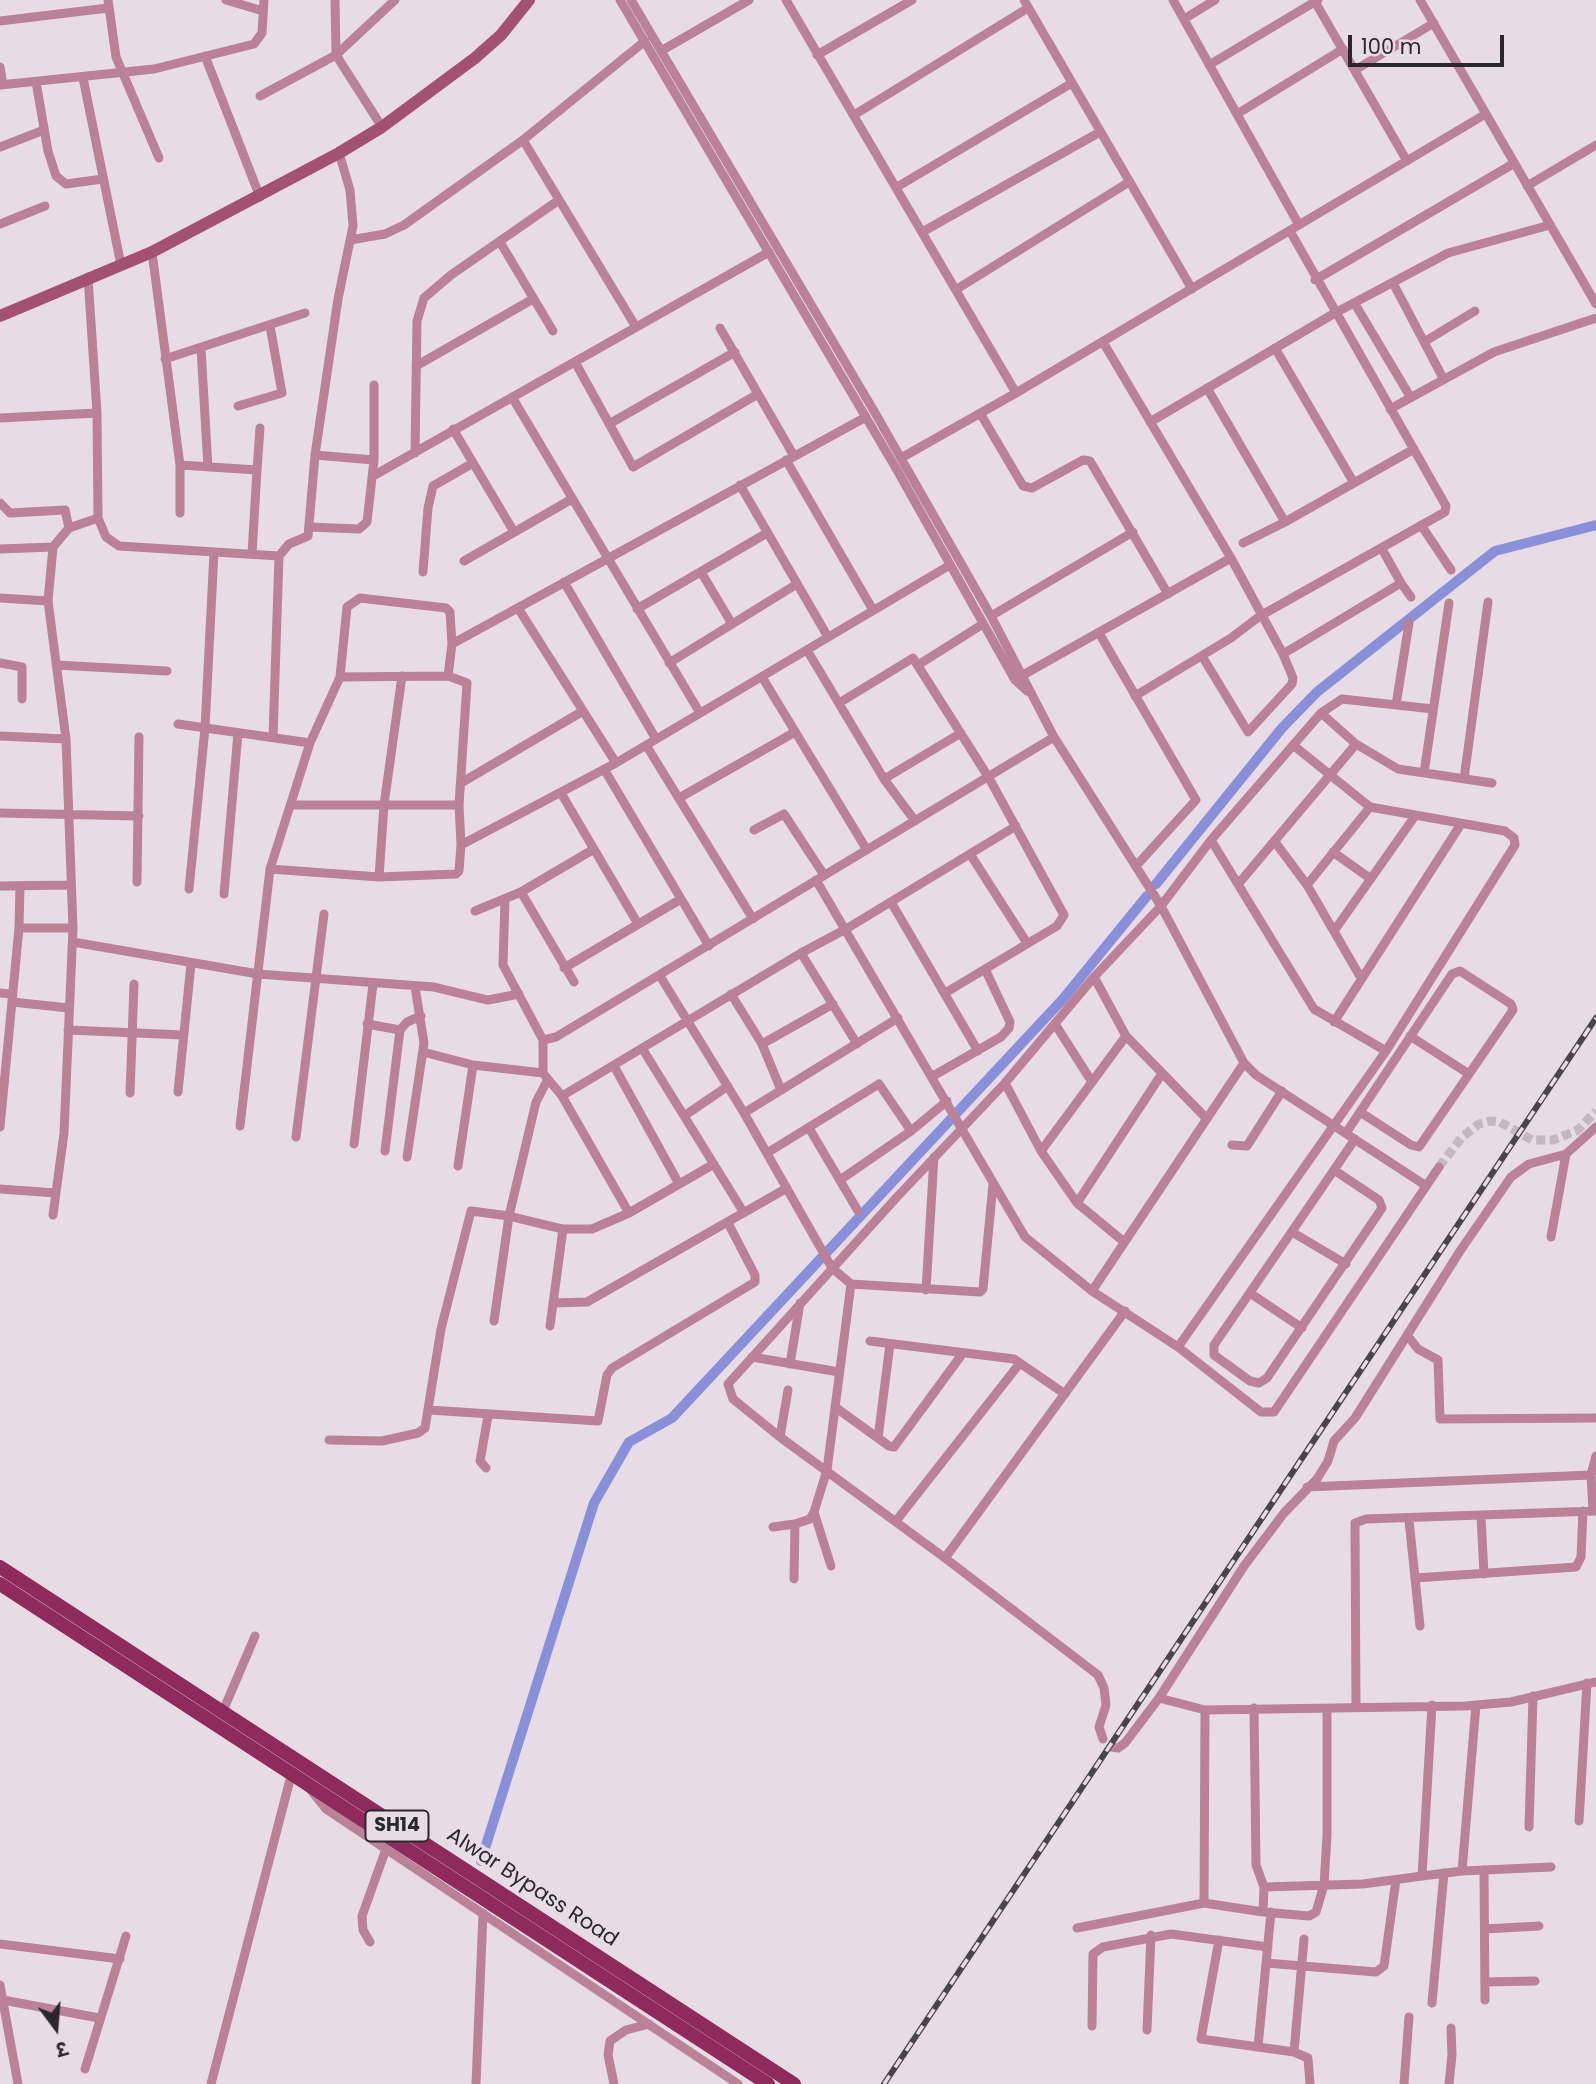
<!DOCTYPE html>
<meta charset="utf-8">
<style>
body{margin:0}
#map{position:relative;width:1596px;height:2084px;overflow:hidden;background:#e7dce5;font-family:Poppins,"Noto Sans Devanagari",sans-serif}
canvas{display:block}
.north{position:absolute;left:21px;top:1993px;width:70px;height:70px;-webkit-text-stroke:5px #e7dce5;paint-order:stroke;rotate:164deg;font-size:19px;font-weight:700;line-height:28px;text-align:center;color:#2b272a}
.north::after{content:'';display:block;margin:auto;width:24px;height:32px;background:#2b272a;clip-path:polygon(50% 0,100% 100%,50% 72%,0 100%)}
.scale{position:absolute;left:1348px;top:35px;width:156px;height:32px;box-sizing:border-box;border:4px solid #2b272a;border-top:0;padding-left:9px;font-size:21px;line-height:24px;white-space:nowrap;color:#2b272a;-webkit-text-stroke:5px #e7dce5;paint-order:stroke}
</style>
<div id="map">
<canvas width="1596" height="2084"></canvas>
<div class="north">उ</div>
<div class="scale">100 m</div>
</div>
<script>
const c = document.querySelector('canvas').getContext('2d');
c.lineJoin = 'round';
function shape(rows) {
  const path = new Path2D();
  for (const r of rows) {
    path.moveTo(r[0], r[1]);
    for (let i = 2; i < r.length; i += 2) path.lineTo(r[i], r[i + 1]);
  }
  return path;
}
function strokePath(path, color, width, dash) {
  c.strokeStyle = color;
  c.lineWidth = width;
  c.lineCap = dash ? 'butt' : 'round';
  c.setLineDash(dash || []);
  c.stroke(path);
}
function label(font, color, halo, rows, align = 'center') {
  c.font = font + ' Poppins,sans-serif';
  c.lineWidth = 7;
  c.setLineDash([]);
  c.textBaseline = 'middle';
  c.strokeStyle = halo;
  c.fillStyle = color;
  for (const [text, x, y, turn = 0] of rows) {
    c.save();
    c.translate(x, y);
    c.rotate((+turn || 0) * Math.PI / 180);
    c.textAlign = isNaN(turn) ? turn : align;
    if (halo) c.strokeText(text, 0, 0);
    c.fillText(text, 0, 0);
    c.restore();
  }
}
strokePath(shape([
 [1156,884,1282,728,1317,692,1495,551,1596,525],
 [481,1861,594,1503,629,1442,672,1418,1063,999,1147,896]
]), '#898fd9', 10);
strokePath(shape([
 [1439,1167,1462,1137,1479,1124,1490,1121,1500,1122,1532,1140,1553,1140,1578,1130,1596,1111]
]), '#c1b8c0', 9, [9, 4.5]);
strokePath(shape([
 [108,0,116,57,159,158],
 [226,0,263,11],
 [335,0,336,55,382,127],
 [620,0,897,470,1015,680,1027,691],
 [631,0,874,411,991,616,1054,737,1161,906,1244,1063,1256,1075,1425,1185],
 [786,0,1016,393],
 [1024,0,1192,289],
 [1173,0,1299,225],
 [1314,0,1407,161],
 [1420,0,1596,304],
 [1184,19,1215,0],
 [0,21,108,8],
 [661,51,749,0],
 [817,55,912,0],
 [205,56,260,197],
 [1209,65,1318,0],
 [0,67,3,85],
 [1355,70,1434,23],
 [83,78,121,265],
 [36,82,48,151,56,176,66,184,103,179],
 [0,85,154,69,254,44,262,33,264,0],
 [260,96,336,55,395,0],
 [1237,114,1343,49],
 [854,115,1028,8],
 [523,140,636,327],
 [0,147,44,130],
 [1527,186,1596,145],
 [897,187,1072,83],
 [0,224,45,206],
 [924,231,1100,132],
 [350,240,385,234,404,225,523,140,645,41],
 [500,242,553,331],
 [152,252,180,465,180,513],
 [1315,280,1513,164],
 [1393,283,1443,378],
 [957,289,1129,182],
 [1355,304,1411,398],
 [720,328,794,456],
 [1103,342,1231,558,1283,654,1293,678,1292,684,1248,732,1202,656],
 [1424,342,1475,311],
 [1275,348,1354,483],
 [201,349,208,467],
 [165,359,305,313],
 [575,362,633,467,758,394],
 [416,366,533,299],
 [1207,388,1285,522,1414,449],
 [512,397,700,713],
 [238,406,282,393,270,326],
 [1390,409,1494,352,1596,318],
 [980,413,1023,486,1032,488,1083,460,1090,461,1168,594],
 [0,418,97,413],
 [1150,422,1335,313,1448,253,1550,225],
 [609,424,735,352],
 [453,429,514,532],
 [415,453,417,321,424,298,451,275,559,200],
 [315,455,374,460],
 [901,458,1016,393,1484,115],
 [786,460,873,610],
 [180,465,257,470,252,554],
 [257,470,260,428],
 [373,476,769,252],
 [740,485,828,637],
 [0,503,10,513,65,510,69,528],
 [98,518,106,537,119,546,279,556,273,737],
 [1421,525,1451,570],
 [309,527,359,529,367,522,374,460,374,385],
 [1243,543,1285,522],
 [0,549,53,547],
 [279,556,289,544,308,536,315,455,338,299,353,226,350,190,339,153],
 [464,561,572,499],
 [423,572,428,508,433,486,473,463],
 [701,572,732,624],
 [564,582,656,739],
 [1401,583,1411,597],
 [0,598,48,601],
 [518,608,616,763],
 [637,609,767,533],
 [991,616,1133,532],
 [1099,633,1196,800,1136,866],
 [452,644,448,676,340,677,347,607,360,598,446,608,450,612,452,644,866,417],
 [807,650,884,779,961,733],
 [1283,654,1401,583,1382,549],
 [0,663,22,667,22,699],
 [669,663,797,584],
 [56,665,167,671],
 [918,665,983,624],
 [1023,675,1231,558],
 [340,677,310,743,270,869,379,877,456,874,459,871,461,845,616,763,950,565],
 [762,677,867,850],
 [1135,696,1231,638,1260,616,1445,512,1446,506,1290,231],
 [839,703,913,658,989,778,1064,915,1057,926,945,993],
 [1396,705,1409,623],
 [1321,713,1342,699,1433,709],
 [178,724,310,743],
 [0,736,66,739],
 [646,745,753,919],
 [604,769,709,946],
 [1424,773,1449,603],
 [884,779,915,821],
 [1464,779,1488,602],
 [461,783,583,711],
 [561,793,638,924],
 [679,798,795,732],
 [293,805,459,805,467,683,448,676],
 [459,805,461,845],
 [0,813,139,816],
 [754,830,784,814,824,875],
 [1211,840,1314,1009,1386,1051],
 [1275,842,1307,885,1361,978],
 [1333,852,1371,879],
 [970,854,1027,943],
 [379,877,384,805,402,676],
 [816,880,1025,1237,1092,1291,1178,1347,1261,1412,1274,1412,1439,1167],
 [137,882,139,737],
 [1240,882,1356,744],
 [1307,885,1370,807],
 [0,886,69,885],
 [189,889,205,728,214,552],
 [521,892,574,982],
 [224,894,238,733],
 [505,899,503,965,543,1040,556,1037,1054,737],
 [891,902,978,1051],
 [475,911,521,892,594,849],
 [19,928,20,886],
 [1334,931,1415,816],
 [73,942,258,974,434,987,488,1000,519,994],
 [801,953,846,929,1016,826],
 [564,968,681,899],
 [660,976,744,1113,832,1268,851,1284,827,1470,814,1512,810,1519,795,1524,773,1527],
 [1094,977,1126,1036,1206,1118],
 [0,993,12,994],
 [731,994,762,1044,833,1004],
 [12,1002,69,1008],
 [1334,1022,1461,824],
 [367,1024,400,1030],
 [1055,1024,1092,1082],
 [68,1030,183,1035],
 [1410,1036,1469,1074],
 [543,1040,543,1073,562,1096],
 [762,1044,781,1090],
 [642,1048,744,1213],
 [423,1052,473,1065,543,1073],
 [614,1066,679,1184],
 [933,1076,1001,1037,1009,1028,1010,1022,985,969],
 [1005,1083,1041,1151,1077,1203,1123,1241],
 [178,1092,191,964],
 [130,1093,134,984],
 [744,1113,898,1018],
 [684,1116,728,1086],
 [240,1126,270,869],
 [0,1127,19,928,73,928],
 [809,1128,858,1211],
 [1346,1133,1452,974,1460,971,1511,1004,1513,1010,1419,1147,1411,1145,1360,1112],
 [296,1137,324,914],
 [354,1144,373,984],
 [1232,1145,1247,1146,1282,1091],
 [385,1151,400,1030,407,1022,421,1016],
 [1041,1151,1126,1036],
 [767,1153,879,1084,911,1131],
 [407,1157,424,1043,415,987],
 [458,1166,473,1065],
 [1334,1170,1379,1200,1382,1208,1267,1378,1259,1383,1250,1381,1214,1355,1214,1345,1334,1170,1355,1139],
 [840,1180,911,1131,947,1101],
 [0,1189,56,1193],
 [1077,1203,1161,1075],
 [629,1213,562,1096,801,953,857,1044],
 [53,1215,64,1133,73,928,66,739,48,601,53,547,69,528,98,518,97,413,88,277],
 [1292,1232,1346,1264],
 [1551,1237,1566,1154],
 [851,1284,980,1292,983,1289,993,1184],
 [926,1290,934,1157],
 [1092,1291,1244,1063],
 [1250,1293,1302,1328],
 [553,1303,587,1302,787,1188],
 [494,1321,509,1216,536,1102,547,1081],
 [550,1326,563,1229],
 [1407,1335,1418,1349,1438,1360,1440,1419,1596,1418],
 [870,1341,1014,1359,1065,1394],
 [1178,1347,1386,1051,1515,845,1514,838,1505,831,1370,807,1293,745],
 [752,1357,839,1372],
 [790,1364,800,1303],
 [835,1407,889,1446,894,1447,963,1353],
 [429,1410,598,1421,607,1375,612,1368,755,1282,755,1275,728,1223],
 [780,1437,788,1390],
 [878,1438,890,1344],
 [329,1440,382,1441,418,1433,425,1428,441,1329,471,1211,509,1216,563,1229,592,1229,629,1213,714,1164],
 [486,1468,480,1461,488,1416],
 [1307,1487,1591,1475],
 [1593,1511,1591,1475,1596,1456],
 [814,1512,831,1566],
 [1481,1517,1484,1574],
 [1409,1520,1420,1626],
 [896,1521,1020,1363],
 [945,1558,1125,1311],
 [1416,1578,1576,1567,1581,1557,1583,1511],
 [794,1579,795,1524],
 [1159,1698,1205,1710,1465,1706,1511,1702,1596,1682],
 [1356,1707,1355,1523,1366,1519,1596,1511],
 [1254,1708,1256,1865,1264,1887],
 [223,1711,255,1636],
 [1103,1739,1099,1727,1106,1705,1104,1688,1098,1675,945,1558,780,1437,733,1399,728,1384,897,1197,1005,1083,1094,977,1161,906,1211,840,1321,713,1356,744,1398,769,1492,783],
 [1111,1747,1118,1748,1125,1743,1159,1698,1244,1566,1284,1513,1317,1479,1328,1461,1334,1441,1355,1418,1460,1251,1511,1177,1529,1164,1566,1154,1596,1127],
 [309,1788,326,1809,738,2084],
 [1579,1821,1587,1683],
 [1529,1827,1533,1696],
 [1484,1870,1485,2000],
 [1462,1871,1551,1867],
 [1422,1876,1462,1871,1476,1705],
 [1204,1903,1205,1710],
 [1263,1912,1264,1887,1363,1884,1422,1876,1432,1705],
 [1077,1928,1204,1903,1263,1912,1309,1916,1316,1912,1324,1885,1327,1836,1327,1709],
 [1485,1929,1539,1926],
 [1219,1940,1201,2039,1294,2052,1308,2058,1310,2084],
 [370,1942,363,1930,362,1916,386,1849],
 [0,1944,120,1959],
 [1266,1963,1376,1972,1384,1966,1396,1880],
 [1485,1982,1535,1981],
 [0,1985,18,2084],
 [3,2000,99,2018],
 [1432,2003,1444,1873],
 [1092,2026,1093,1954,1103,1947,1171,1934,1268,1947],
 [1147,2030,1151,1935],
 [1258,2047,1271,1912],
 [1294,2052,1304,1939],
 [85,2069,126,1936],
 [211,2084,292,1772],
 [476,2084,483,1913],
 [614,2084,608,2055,610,2041,626,2030,649,2024],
 [1404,2084,1409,2017],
 [1449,2084,1452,2055,1451,2028]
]), '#ba8197', 9);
strokePath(shape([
 [0,316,152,252,339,153,382,127,475,58,501,35,529,0]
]), '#a25175', 12);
strokePath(shape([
 [0,1567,794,2084],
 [0,1584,768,2084]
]), '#8e2a5c', 14);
const rail = shape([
 [884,2084,1596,1018]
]);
strokePath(rail, '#4a4549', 6);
strokePath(rail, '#e7dce5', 3.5, [10]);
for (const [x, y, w] of [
 [397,1826,63]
]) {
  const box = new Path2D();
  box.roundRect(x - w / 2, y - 15.5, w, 31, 5);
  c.fillStyle = '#e7dce5';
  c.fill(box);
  strokePath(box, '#2b272a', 2);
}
label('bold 19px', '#2b272a', null, [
 ["SH14",397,1826]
]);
label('21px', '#2b272a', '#e7dce5', [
 ["Alwar Bypass Road",532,1888,33]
]);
</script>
